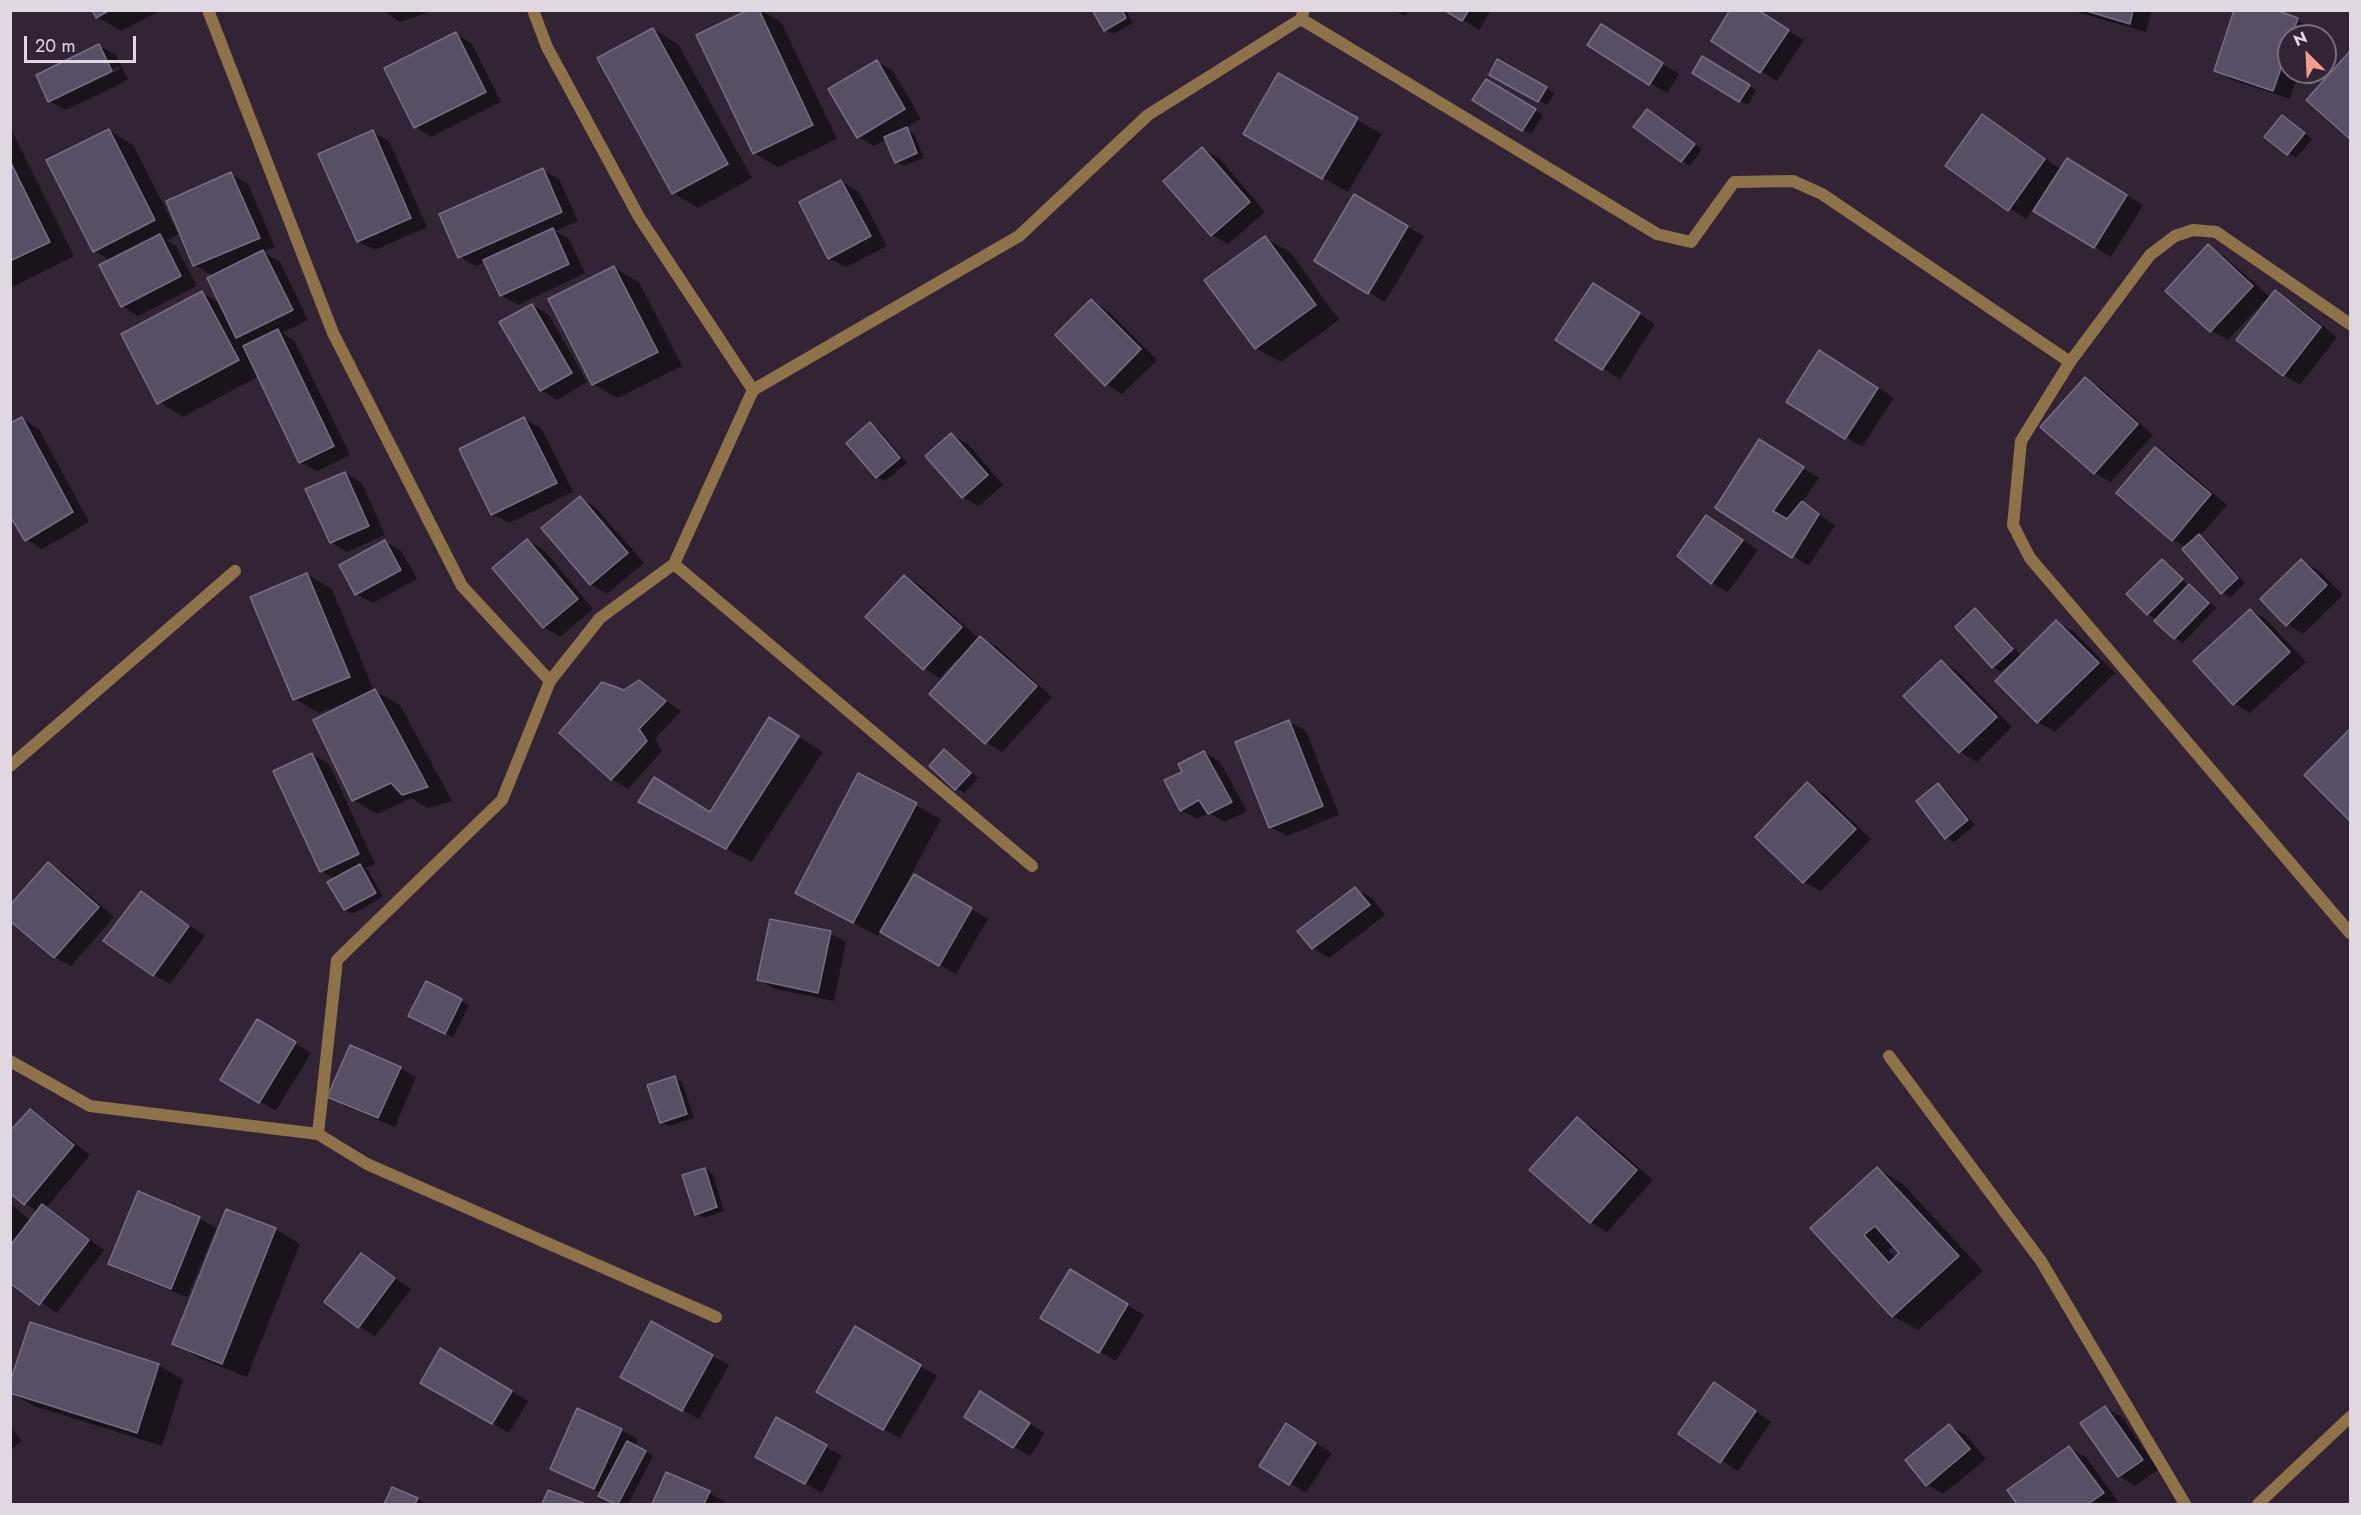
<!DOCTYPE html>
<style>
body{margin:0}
#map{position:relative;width:2361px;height:1515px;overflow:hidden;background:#322435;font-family:Jost,sans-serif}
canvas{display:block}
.frame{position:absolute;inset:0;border:12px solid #e0d7e2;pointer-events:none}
.north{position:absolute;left:2277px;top:24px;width:60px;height:60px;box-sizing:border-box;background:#322435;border:2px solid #786c7a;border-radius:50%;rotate:336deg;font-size:16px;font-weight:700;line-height:24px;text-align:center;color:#e0d7e2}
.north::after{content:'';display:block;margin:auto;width:21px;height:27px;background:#f49d8c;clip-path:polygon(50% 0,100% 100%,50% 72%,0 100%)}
.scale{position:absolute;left:24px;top:36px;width:112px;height:27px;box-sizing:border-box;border:3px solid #e0d7e2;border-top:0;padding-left:8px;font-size:18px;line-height:21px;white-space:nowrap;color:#e0d7e2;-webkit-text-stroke:4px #322435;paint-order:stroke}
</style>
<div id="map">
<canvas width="2361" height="1515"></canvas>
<div class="frame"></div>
<div class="north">N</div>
<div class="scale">20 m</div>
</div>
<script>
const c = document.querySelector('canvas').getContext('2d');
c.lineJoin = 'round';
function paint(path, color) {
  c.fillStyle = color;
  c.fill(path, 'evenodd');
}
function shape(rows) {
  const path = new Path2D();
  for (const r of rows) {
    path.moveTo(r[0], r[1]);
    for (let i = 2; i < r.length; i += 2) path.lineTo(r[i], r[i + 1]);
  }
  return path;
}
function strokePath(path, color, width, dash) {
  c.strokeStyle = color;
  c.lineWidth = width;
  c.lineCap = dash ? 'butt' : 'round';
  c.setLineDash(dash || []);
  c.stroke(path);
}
paint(shape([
 [94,10,162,10,121,31,97,17],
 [383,10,434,10,400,22],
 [751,10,761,10,781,22,837,139,778,167,754,153],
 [1094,10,1126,10,1133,23,1113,34,1105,30],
 [1392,10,1408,10,1406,16],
 [1447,10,1491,10,1479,30],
 [1756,10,1804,40,1777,81,1713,41],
 [2070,10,2152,10,2146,32],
 [2297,20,2314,29,2311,36,2289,36,2289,72,2299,72,2290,99,2232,80,2215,70],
 [653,29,678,44,752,178,698,208,673,193],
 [456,34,472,44,501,102,431,137,415,127],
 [1618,35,1679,74,1667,93,1589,45],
 [99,46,116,55,128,80,66,110,49,101],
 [119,66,120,69,57,99,57,96],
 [2350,53,2350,138,2308,100],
 [1703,58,1756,90,1748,105,1694,72],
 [1498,61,1554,93,1547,105,1491,74],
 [877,62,893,71,921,119,905,128,914,134,924,158,904,166,896,162,887,139,874,146,858,137],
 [1279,75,1382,134,1348,192,1245,133],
 [1486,81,1543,115,1531,134,1474,100],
 [1655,115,1702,149,1690,166,1635,127],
 [1982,116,2061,169,2083,169,2143,205,2111,257,2035,211,2041,202,2039,200,2026,219,1947,166],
 [2290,121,2312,139,2296,158,2266,136],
 [10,127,74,256,12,287,10,286],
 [109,130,133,145,178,233,231,174,248,184,275,247,263,252,280,262,308,320,282,333,294,340,350,455,317,471,300,462,259,376,183,417,159,402,202,293,222,304,214,276,194,265,181,233,167,240,176,246,197,286,138,316,122,306,111,261,94,251],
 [373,132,389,141,427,227,375,250,358,241],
 [1202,149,1219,158,1265,212,1228,244,1212,235],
 [542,170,559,179,578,221,555,231,569,239,585,273,518,305,501,295,486,262,476,266,460,257],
 [841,181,858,191,887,246,846,267,829,258],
 [1354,196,1424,236,1385,302,1316,261],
 [1265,238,1290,252,1339,320,1281,362,1256,348,1207,280],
 [2208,246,2224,256,2269,296,2228,340,2211,331,2167,290],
 [614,268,639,282,682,366,618,398,593,384],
 [2275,292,2292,302,2337,337,2300,385,2284,375],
 [1610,294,1655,324,1620,379,1558,340],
 [1091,301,1108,311,1157,360,1122,394,1106,384],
 [532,305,549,315,587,382,557,400,541,390],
 [1836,361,1894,398,1862,447,1788,402],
 [2086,379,2102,389,2153,435,2111,482,2094,473],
 [22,419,39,429,89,522,42,549,26,539],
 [524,419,541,428,573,492,509,523,492,514],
 [870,424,878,429,907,463,885,481,877,477],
 [951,435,968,444,1003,485,979,506,963,497],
 [2155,449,2172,458,2227,505,2200,536,2207,540,2245,583,2230,597,2222,592,2186,547,2172,539],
 [1776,451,1819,478,1802,503,1835,525,1809,566,1717,508],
 [345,473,362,483,385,535,347,552,331,542],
 [580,498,596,508,644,563,607,594,591,584],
 [1707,517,1758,550,1728,592,1712,583,1679,556],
 [384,541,401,551,417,579,373,603,356,594],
 [528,541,544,550,593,609,560,637,544,627],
 [2162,560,2170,565,2188,586,2197,590,2216,608,2183,643,2175,638,2157,620,2148,614],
 [2301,561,2318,570,2343,595,2303,634,2287,624],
 [307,574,332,589,374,691,400,705,452,801,428,808,411,798,378,814,353,800,355,699,319,713,295,699],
 [905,576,921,586,979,639,980,638,997,647,1052,697,1002,752,986,742,960,660,958,658,940,678,924,668],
 [1975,610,1983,615,2022,656,2056,622,2073,631,2115,673,2055,732,2038,722,1997,681,2020,658,2019,656,2001,672,1993,667,1957,627],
 [2251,610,2267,620,2306,662,2250,713,2234,703],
 [1941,662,1957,671,2012,727,1977,762,1960,752,1905,696],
 [639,682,681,711,655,739,662,751,628,789,612,779,561,733],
 [1289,722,1306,731,1339,815,1287,836,1270,827],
 [2350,732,2350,820,2306,775],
 [794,734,823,752,751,862,665,815,711,813],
 [944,751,978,778,964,793,956,788],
 [1204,752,1220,762,1247,811,1225,822,1209,813,1197,819,1181,810,1183,773],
 [312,754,329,764,375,864,364,868,368,870,383,897,352,914,345,909,335,879,321,871],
 [859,775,941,819,897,901,899,903,914,876,988,919,956,974,881,931,878,936,821,906],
 [1807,784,1824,794,1871,839,1821,891,1804,882],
 [1938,785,1946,790,1975,825,1954,842,1946,838],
 [48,864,65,874,114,917,71,966,54,957],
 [1355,889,1372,898,1385,915,1329,958,1313,948],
 [142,893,205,936,170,984,154,975],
 [830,933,846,942,834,1001,775,989,759,980],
 [427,983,469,1005,453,1037,418,1019],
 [257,1021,311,1053,276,1111,222,1079],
 [400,1068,416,1077,395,1127,345,1106,329,1096],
 [674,1078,682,1082,694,1118,669,1126,661,1122],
 [30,1111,47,1121,90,1155,46,1208,104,1250,57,1313,10,1281,10,1203,31,1221,39,1212,25,1204],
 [1577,1119,1593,1128,1653,1180,1607,1232,1591,1222],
 [705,1169,713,1174,724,1211,704,1218,696,1214],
 [1877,1169,1902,1183,1983,1271,1918,1330,1893,1316,1812,1228],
 [1894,1245,1901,1254,1896,1259,1888,1250],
 [227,1211,275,1229,300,1244,247,1377,199,1358,174,1343],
 [199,1218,216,1228,187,1297,127,1273,110,1263],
 [361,1255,411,1289,375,1336,359,1326],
 [1070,1271,1144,1315,1116,1361,1042,1317],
 [31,1324,159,1365,183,1380,162,1446,34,1406,10,1392],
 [855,1328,937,1376,900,1438,818,1391],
 [441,1350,528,1401,509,1433,422,1382],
 [712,1356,729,1365,699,1419,639,1386],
 [1730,1393,1771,1422,1738,1471,1680,1434],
 [997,1403,1045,1433,1030,1456,1014,1447],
 [2105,1408,2122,1417,2158,1470,2135,1486,2119,1476],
 [777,1419,842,1456,822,1493,773,1466],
 [10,1426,22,1441,10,1450],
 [1949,1426,1966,1435,1986,1459,1943,1494,1927,1485],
 [621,1430,638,1439,635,1446,653,1456,628,1504,617,1504,600,1495,602,1493,552,1468],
 [1303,1435,1332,1453,1306,1493,1261,1465],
 [2069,1448,2086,1457,2119,1503,2019,1504,2009,1491],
 [667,1474,709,1493,726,1502,725,1504,653,1504],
 [393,1489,418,1499,426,1504,385,1504],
 [549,1491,582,1504,544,1504]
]), '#0007');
const building = shape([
 [92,10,110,10,96,18,92,10],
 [748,10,759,10,813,125,753,154,696,35,748,10],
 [1092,10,1122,10,1126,18,1104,31,1092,10],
 [1444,10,1469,10,1462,21,1444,10],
 [1730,10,1758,10,1789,30,1760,73,1711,41,1730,10],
 [2083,10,2133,10,2130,24,2083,10],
 [2234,10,2276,10,2298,18,2292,36,2289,36,2289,45,2273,91,2214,71,2234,10],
 [1601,24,1663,63,1649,85,1587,45,1601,24],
 [653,28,728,164,672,194,597,58,653,28],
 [456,32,486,92,414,128,384,68,456,32],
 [99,44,112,71,48,102,36,75,99,44],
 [2350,51,2350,139,2306,100,2350,51],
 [1702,56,1750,85,1739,102,1692,73,1702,56],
 [1497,59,1547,87,1538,102,1489,75,1497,59],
 [877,60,905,109,857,138,828,89,877,60],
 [1278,73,1358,118,1322,179,1243,134,1278,73],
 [1486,79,1536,109,1522,131,1472,100,1486,79],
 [1647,109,1695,144,1681,162,1633,127,1647,109],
 [1982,114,2045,159,2008,211,1945,166,1982,114],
 [2282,115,2305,133,2287,155,2264,137,2282,115],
 [907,127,917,153,895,163,884,137,907,127],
 [109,129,155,220,93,252,46,160,109,129],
 [373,130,411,218,357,242,318,154,373,130],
 [1202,147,1250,202,1211,236,1163,181,1202,147],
 [2067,158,2127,195,2094,248,2033,211,2067,158],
 [10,161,50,242,10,261,10,161],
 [543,168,562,212,458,258,439,214,543,168],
 [231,172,260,238,193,266,166,201,231,172],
 [841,180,871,236,828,259,799,202,841,180],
 [1354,194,1408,226,1368,294,1314,261,1354,194],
 [553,228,569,264,500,296,483,260,553,228],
 [160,234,181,276,121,307,99,265,160,234],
 [1265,236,1316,305,1255,349,1204,280,1265,236],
 [2208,244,2253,286,2210,332,2165,291,2208,244],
 [263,250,293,310,236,338,207,278,263,250],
 [614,266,658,352,592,385,548,299,614,266],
 [1593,283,1640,313,1602,370,1555,340,1593,283],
 [2275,290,2321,327,2283,376,2236,340,2275,290],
 [202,291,239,360,157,404,121,334,202,291],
 [1091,299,1141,349,1105,386,1055,335,1091,299],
 [532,304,572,373,540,391,499,322,532,304],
 [278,329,334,446,299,463,243,346,278,329],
 [1819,350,1878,388,1845,439,1786,402,1819,350],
 [2085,377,2138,424,2094,474,2040,427,2085,377],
 [22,417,73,512,25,541,10,516,10,423,22,417],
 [524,417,557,483,491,515,459,449,524,417],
 [870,422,900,458,876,478,846,443,870,422],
 [951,433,988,475,962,498,925,456,951,433],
 [1759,439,1804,467,1773,511,1787,519,1802,501,1819,514,1792,558,1715,508,1759,439],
 [2155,447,2211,494,2172,541,2116,493,2155,447],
 [345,472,369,526,330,543,305,489,345,472],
 [580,496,628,553,590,585,541,528,580,496],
 [1706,515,1743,540,1711,584,1677,556,1706,515],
 [2199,534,2238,578,2221,594,2182,549,2199,534],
 [527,539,578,599,543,628,492,568,527,539],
 [385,540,401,570,355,595,339,565,385,540],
 [2162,559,2183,579,2147,615,2126,594,2162,559],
 [2301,559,2327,585,2286,626,2260,599,2301,559],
 [307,573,350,677,293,700,250,597,307,573],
 [904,575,962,627,923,670,865,617,904,575],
 [2189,584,2209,603,2174,639,2154,621,2189,584],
 [1975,608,2013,649,1992,668,1955,627,1975,608],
 [2250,609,2290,652,2233,705,2193,661,2250,609],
 [2056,620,2099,663,2037,723,1995,681,2056,620],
 [980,636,1037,686,985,744,929,694,980,636],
 [1941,660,1997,717,1959,753,1903,696,1941,660],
 [639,680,666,701,639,729,647,741,611,780,559,733,602,682,624,690,639,680],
 [375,689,428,787,402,795,391,783,352,801,313,720,375,689],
 [769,717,799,736,726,849,638,802,654,777,710,812,769,717],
 [1289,720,1323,806,1269,828,1235,742,1289,720],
 [2350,729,2350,821,2304,775,2350,729],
 [944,749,971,773,955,790,929,766,944,749],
 [1204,751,1232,802,1208,814,1199,800,1180,811,1164,780,1182,772,1178,764,1204,751],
 [312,753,359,854,320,872,273,771,312,753],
 [858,773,917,803,853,923,795,893,858,773],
 [1807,782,1856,829,1803,883,1755,837,1807,782],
 [1938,783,1968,820,1945,839,1916,801,1938,783],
 [48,862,99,907,54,958,10,921,10,905,48,862],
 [360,864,376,893,344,910,327,882,360,864],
 [914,874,972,908,939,966,880,932,914,874],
 [1355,887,1370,905,1312,949,1297,931,1355,887],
 [141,891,189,926,153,976,103,941,141,891],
 [770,919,831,931,818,993,757,980,770,919],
 [426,981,462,999,445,1034,408,1016,426,981],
 [257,1019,296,1042,259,1103,220,1080,257,1019],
 [350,1045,401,1067,378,1118,327,1097,350,1045],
 [675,1076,687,1114,660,1123,647,1085,675,1076],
 [30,1109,74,1145,24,1205,10,1193,10,1131,30,1109],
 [1577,1117,1637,1170,1590,1223,1529,1170,1577,1117],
 [1877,1167,1959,1256,1892,1317,1810,1228,1877,1167],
 [1875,1226,1899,1253,1889,1263,1864,1235,1875,1226],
 [705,1168,717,1207,695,1215,682,1175,705,1168],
 [138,1191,200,1217,171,1289,108,1264,138,1191],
 [42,1204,89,1240,39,1305,10,1283,10,1246,42,1204],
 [226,1209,276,1228,222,1364,172,1344,226,1209],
 [361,1253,395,1278,358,1328,324,1302,361,1253],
 [1070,1269,1128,1304,1099,1353,1040,1318,1070,1269],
 [651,1321,713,1355,682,1411,620,1377,651,1321],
 [30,1322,159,1364,137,1433,10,1393,10,1382,30,1322],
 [855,1326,921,1365,883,1430,816,1392,855,1326],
 [440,1348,512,1391,492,1424,420,1383,440,1348],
 [1714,1382,1756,1411,1720,1463,1678,1434,1714,1382],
 [980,1391,1030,1423,1013,1448,964,1417,980,1391],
 [2105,1406,2143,1460,2118,1477,2080,1423,2105,1406],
 [577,1408,622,1429,594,1489,550,1469,577,1408],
 [776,1417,827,1445,805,1484,755,1457,776,1417],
 [1286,1423,1316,1443,1289,1485,1259,1466,1286,1423],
 [1949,1424,1970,1449,1926,1486,1905,1460,1949,1424],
 [627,1441,646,1451,618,1504,615,1504,598,1496,627,1441],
 [2069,1446,2104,1493,2088,1504,2017,1504,2007,1490,2069,1446],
 [666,1472,710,1491,704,1504,652,1504,666,1472],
 [392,1487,418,1498,415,1504,384,1504,392,1487],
 [548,1490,586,1504,542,1504,548,1490]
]);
paint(building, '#584f64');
strokePath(building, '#776e84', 1.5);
strokePath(shape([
 [208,10,333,333,462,586,550,681],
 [533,10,547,47,639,217,753,390],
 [1301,19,1657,234,1691,242,1734,182,1793,181,1822,194,2070,362],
 [2350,324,2216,232,2193,230,2175,236,2150,255,2070,362,2021,441,2013,525,2030,558,2350,933],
 [674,564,1032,866],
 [10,766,235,571],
 [1889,1056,2041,1261,2185,1504],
 [10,1061,90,1106,318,1134,367,1164,716,1317],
 [318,1134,337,960,502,800,550,681,600,618,674,564,753,390,1019,236,1148,115,1301,19,1304,10],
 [2258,1504,2350,1417]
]), '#8e7249', 12);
</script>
